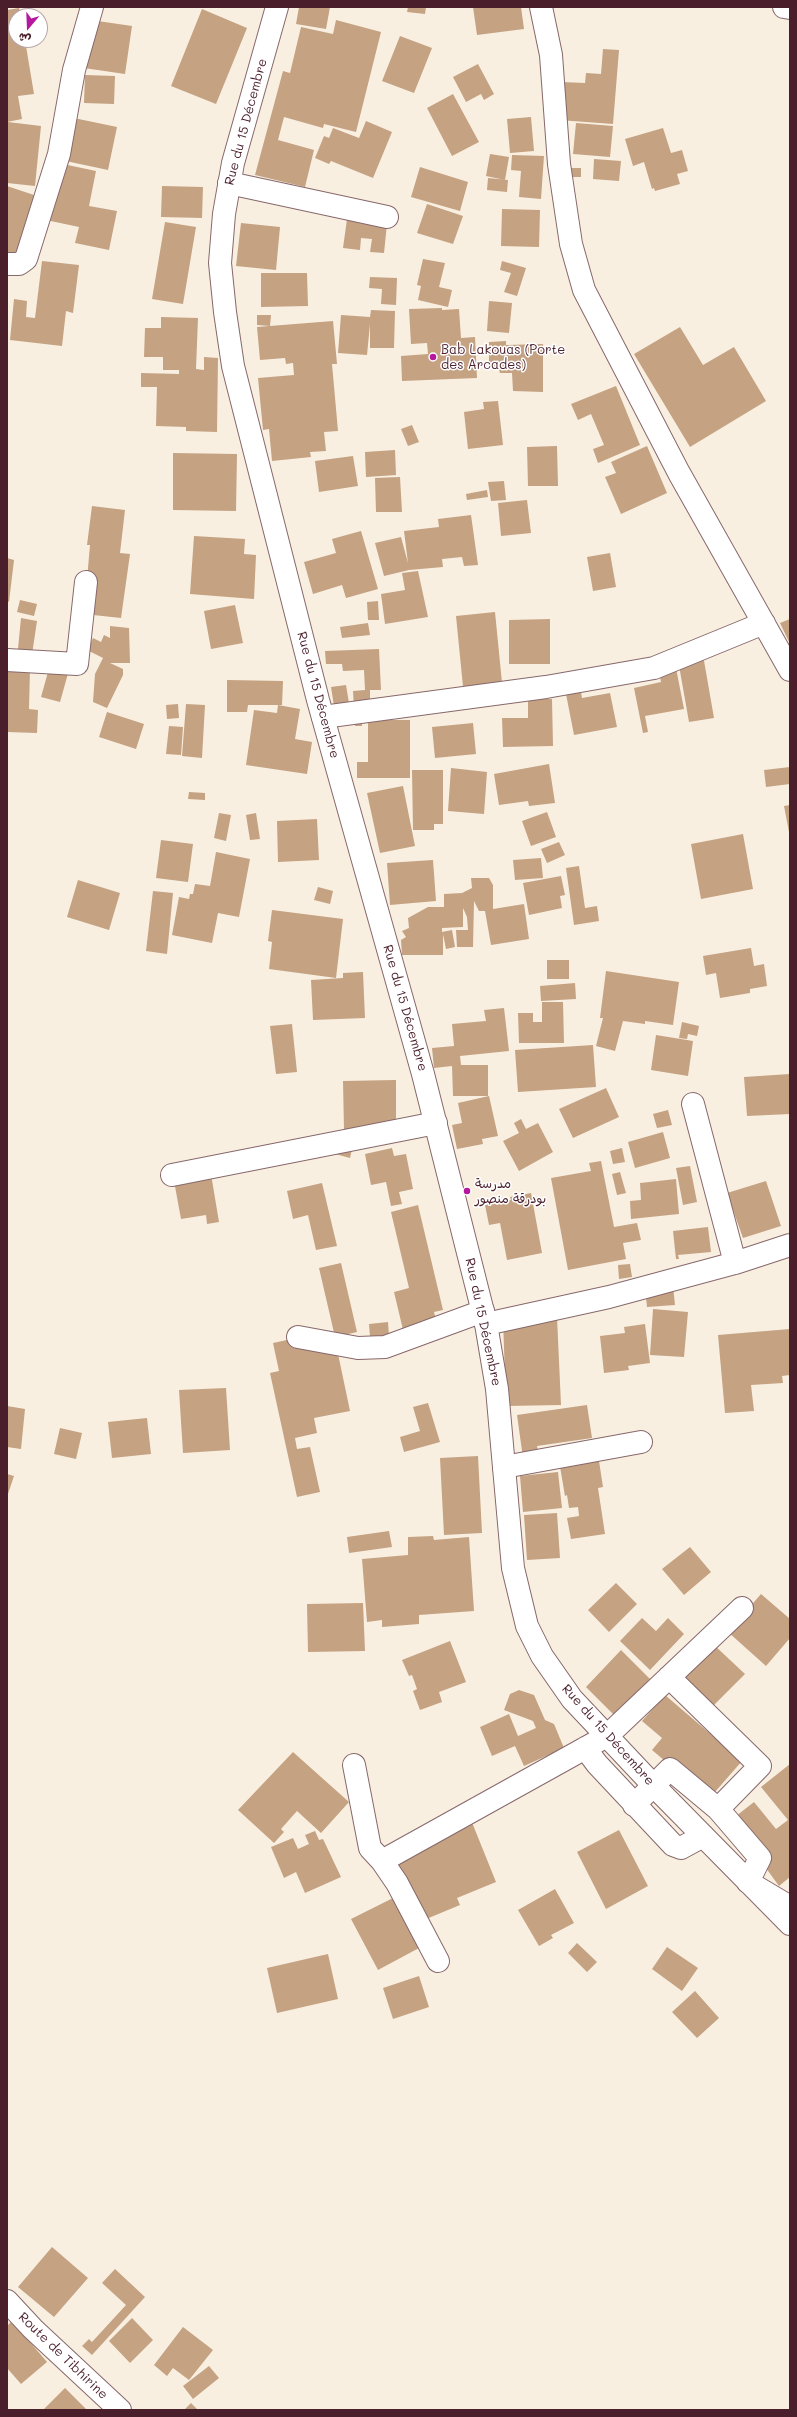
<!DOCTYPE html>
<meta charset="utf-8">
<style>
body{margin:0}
#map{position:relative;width:797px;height:2417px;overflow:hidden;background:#f9efe1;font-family:Mali,"Playpen Sans Arabic",sans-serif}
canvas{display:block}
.frame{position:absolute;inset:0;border:8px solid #4a1f2b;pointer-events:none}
.north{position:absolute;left:8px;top:8px;width:40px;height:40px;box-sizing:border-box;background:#fff;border:1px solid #b7a5aa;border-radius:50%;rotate:199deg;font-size:11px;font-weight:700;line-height:16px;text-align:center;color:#4a1f2b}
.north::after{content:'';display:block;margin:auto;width:14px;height:18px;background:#b5179e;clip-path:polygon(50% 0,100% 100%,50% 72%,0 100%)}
</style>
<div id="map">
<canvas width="797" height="2417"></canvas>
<div class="frame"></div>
<div class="north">ش</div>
</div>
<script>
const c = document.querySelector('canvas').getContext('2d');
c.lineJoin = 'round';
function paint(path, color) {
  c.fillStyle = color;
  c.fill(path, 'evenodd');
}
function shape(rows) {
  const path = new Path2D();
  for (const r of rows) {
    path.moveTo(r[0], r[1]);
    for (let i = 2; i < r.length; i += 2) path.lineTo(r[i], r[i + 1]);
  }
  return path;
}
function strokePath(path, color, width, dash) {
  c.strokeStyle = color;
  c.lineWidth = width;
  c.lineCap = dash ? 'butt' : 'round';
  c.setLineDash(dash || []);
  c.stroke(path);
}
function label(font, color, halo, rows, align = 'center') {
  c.font = font + ' Mali,"Playpen Sans Arabic",sans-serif';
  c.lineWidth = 3;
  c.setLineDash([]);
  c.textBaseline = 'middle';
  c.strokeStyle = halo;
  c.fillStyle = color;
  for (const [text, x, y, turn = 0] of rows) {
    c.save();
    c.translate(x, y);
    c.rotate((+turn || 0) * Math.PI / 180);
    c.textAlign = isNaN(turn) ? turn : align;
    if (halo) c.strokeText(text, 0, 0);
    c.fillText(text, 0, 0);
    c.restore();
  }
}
paint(shape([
 [299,7,330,7,326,29,296,24],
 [408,7,426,7,425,14,407,12],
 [473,7,521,7,524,29,477,35],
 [19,8,21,16,16,16,16,40,25,40,34,94,18,96,22,119,7,122,7,10],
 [202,9,247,28,216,104,171,86],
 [84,19,132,26,125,74,77,67],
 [336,20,381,32,356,132,324,124,323,128,284,117,278,140,314,150,305,187,255,175,283,71,290,73,301,27,333,34],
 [400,36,432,48,414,93,382,81],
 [603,49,619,50,613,124,559,120,562,82,585,83,586,73,601,74],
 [478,64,494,94,484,100,481,94,466,102,453,77],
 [85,75,115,76,114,104,84,103],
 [453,94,479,142,452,156,427,108],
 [69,117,117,127,108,170,61,160],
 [531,117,534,151,510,153,507,119],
 [366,121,392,132,373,178,331,161,329,164,315,158,324,136,329,138,333,128,359,138],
 [8,122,41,126,35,186,7,183],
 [576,123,613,126,610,157,573,154],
 [663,128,671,153,682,150,688,171,677,174,680,184,655,191,654,188,652,189,644,162,633,166,625,139],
 [490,154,509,157,505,180,486,176],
 [512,155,544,156,541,199,519,197,521,171,511,170],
 [594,159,621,161,619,181,593,179],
 [58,163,96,171,89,206,117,211,109,250,75,243,79,227,46,220],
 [420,167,468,182,460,211,411,197],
 [570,168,581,168,581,177,570,177],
 [488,178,508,180,507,192,487,190],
 [7,186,37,196,15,261,7,259],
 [162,186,203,187,202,218,161,217],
 [427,204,463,216,453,244,417,233],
 [502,209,540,210,539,247,501,246],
 [347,219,387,224,384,253,370,252,372,239,361,238,360,250,343,248],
 [165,222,196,227,183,304,152,299],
 [241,223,280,227,276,270,236,266],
 [423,259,445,263,439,287,452,290,448,307,418,300,421,286,417,285],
 [42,261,79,265,73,313,66,311,62,346,10,340,14,299,27,301,26,317,35,318],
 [502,261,526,268,517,296,504,292,511,273,500,270],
 [261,273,307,273,308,306,261,307],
 [370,277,397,278,396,305,381,304,382,289,369,288],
 [489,301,512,303,509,333,487,331],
 [442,308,442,310,459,309,461,338,475,337,477,378,402,381,401,356,428,354,427,343,411,344,409,309],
 [371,310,395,311,394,348,370,348,370,324,367,355,338,353,341,315,370,317],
 [257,315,271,315,270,326,257,325],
 [161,317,198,318,196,369,204,370,204,357,218,358,217,432,186,431,186,427,156,426,157,387,141,387,141,373,179,374,179,370,163,370,163,357,144,357,145,328,161,328],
 [333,321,337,364,332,364,338,431,324,432,326,451,310,452,311,457,272,461,269,429,263,430,258,378,294,375,293,363,286,364,285,358,260,360,257,327],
 [680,327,703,365,734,347,766,401,690,447,634,354],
 [506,341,506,345,543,344,543,392,513,391,512,373,500,373,499,369,489,369,489,342],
 [616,386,640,445,598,463,593,449,604,445,591,414,578,420,571,404],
 [498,401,503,445,468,449,464,412,484,409,483,402],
 [412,425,419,442,408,446,401,429],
 [557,446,558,486,528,486,527,447],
 [647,446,667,493,621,514,605,477,616,473,611,462],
 [395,450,396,475,366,477,365,452],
 [173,453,237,454,236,511,173,510],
 [353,456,358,486,319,492,315,461],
 [400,477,402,512,376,512,375,478],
 [504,481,506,500,491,501,488,482],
 [487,490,488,497,467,500,466,494],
 [527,500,531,533,501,536,498,503],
 [92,506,125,510,120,553,130,554,121,618,84,614,90,545,87,545],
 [471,515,478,565,464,566,462,557,442,559,443,567,409,570,384,576,375,543,401,537,408,563,404,531,439,527,438,519],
 [361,531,378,589,346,598,342,585,313,594,304,562,336,553,332,539],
 [194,536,245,539,244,554,256,555,254,599,190,594],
 [610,553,616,587,593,591,587,557],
 [7,558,14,560,9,602,7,601],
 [418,571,428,617,385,624,381,594,405,590,402,573],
 [20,600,37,604,34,616,17,612],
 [378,601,379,620,368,620,367,602],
 [235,605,243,643,211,649,204,611],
 [495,612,504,703,465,707,456,616],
 [21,618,37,621,31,661,17,659],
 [550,619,550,664,509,664,509,620],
 [790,619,790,644,780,623],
 [368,623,370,635,342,638,340,627],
 [110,626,129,628,130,663,110,663,123,669,123,675,107,708,93,702,95,674,103,658,87,650,93,638,101,642,104,635,110,638],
 [379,649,381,690,370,690,370,710,361,710,362,726,355,726,353,691,365,690,364,670,343,671,342,664,326,664,325,651],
 [703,655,714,718,689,722,678,660],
 [50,665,69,670,60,702,41,697],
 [676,668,684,709,645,716,648,732,643,733,634,688,661,682,659,672],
 [7,669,30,669,29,709,38,710,37,733,7,732],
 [227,680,283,681,282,705,248,705,247,712,227,712],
 [346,685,349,703,334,706,331,687],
 [546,690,546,699,552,699,553,746,503,747,502,718,528,718,528,691],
 [581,692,582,698,610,693,617,727,574,735,566,694],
 [178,704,179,718,167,719,166,705],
 [186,704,205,705,202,758,182,756],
 [278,705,300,709,295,739,312,742,307,774,246,765,254,710,277,713],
 [107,712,144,724,136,749,99,737],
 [368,720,410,720,410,778,357,778,357,762,368,762],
 [473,723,476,754,435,758,432,727],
 [169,726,183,727,181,755,166,754],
 [549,764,555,803,529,806,528,801,499,805,494,774],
 [790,767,790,784,766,787,764,770],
 [451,768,487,772,484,814,448,811],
 [412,770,443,770,443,824,434,824,434,830,413,830],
 [403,786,415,846,380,853,367,793],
 [189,792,205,793,205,800,188,799],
 [790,805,790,832,789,832,784,806],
 [547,812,556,837,531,846,522,821],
 [219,813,231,815,226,841,214,838],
 [256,813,260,839,250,840,246,815],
 [317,819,319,860,278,862,277,821],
 [743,834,753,889,701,899,691,844],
 [161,840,193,844,188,882,156,878],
 [559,842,565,855,547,863,541,849],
 [216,852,250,859,239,917,218,913,212,943,172,935,179,897,189,899,190,894,193,894,195,884,210,886],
 [541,858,543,878,515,880,513,860],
 [433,860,436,901,390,905,387,863],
 [579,866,585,908,597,906,599,921,574,925,566,868],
 [561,876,565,895,560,896,562,908,529,915,523,883],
 [471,878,489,878,493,885,493,909,524,904,529,939,491,945,485,911,479,911,474,901,473,947,457,947,456,930,468,930,467,917,463,908,463,927,442,928,442,932,452,930,455,947,446,949,443,934,443,955,402,955,401,940,406,937,402,931,409,928,408,918,428,907,444,907,444,894,462,893,472,888],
 [78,880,120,893,109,930,67,917],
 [318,887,333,891,330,904,314,900],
 [153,891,173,893,167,954,146,951],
 [272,910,343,919,336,978,269,969,272,942,268,941],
 [751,948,754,966,764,964,767,986,750,989,750,993,720,998,716,973,706,975,703,956],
 [547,960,569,960,569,979,547,979],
 [606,971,679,982,673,1025,645,1021,645,1024,623,1021,615,1051,596,1046,603,1018,600,1018],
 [363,972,365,1018,313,1020,311,980,343,978,343,973],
 [575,983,576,999,541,1001,540,986],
 [542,1002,563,1002,564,1043,519,1043,518,1013,533,1013,533,1022,542,1022],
 [504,1008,509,1051,460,1056,461,1065,488,1065,488,1096,453,1096,452,1066,434,1068,432,1048,454,1046,452,1024,486,1021,484,1010],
 [682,1022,699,1026,697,1036,688,1034,687,1039,679,1038],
 [292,1024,297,1072,276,1074,270,1026],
 [656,1035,693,1041,688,1076,651,1070],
 [593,1045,596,1087,518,1092,515,1050],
 [790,1074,790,1114,747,1116,744,1077],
 [396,1080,396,1129,344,1130,343,1081],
 [606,1088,619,1117,573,1138,559,1109],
 [489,1096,498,1136,482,1139,483,1144,457,1149,452,1125,462,1123,458,1103],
 [668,1110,672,1125,657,1128,653,1114],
 [521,1119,526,1129,538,1123,553,1152,519,1171,503,1141,519,1133,514,1123],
 [663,1132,670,1158,635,1168,628,1142],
 [340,1136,354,1140,350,1158,335,1154],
 [392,1148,394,1156,406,1154,413,1189,399,1192,402,1204,391,1206,386,1182,371,1185,365,1154],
 [622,1148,625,1162,613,1164,610,1151],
 [601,1161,614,1227,637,1223,641,1240,623,1243,626,1259,568,1270,551,1178,591,1171,589,1163],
 [690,1166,697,1202,683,1205,676,1168],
 [620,1172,626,1193,617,1195,612,1174],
 [211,1174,219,1222,207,1224,206,1215,181,1219,174,1181],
 [676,1179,679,1214,631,1219,630,1201,641,1200,640,1183],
 [766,1181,781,1226,743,1238,727,1193],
 [322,1183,337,1246,316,1250,308,1215,293,1219,287,1191],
 [531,1193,542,1253,507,1260,500,1223,489,1225,485,1205,511,1200,510,1197],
 [418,1205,443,1310,434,1312,438,1327,404,1334,394,1292,409,1288,391,1212],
 [708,1227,711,1252,678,1255,679,1259,676,1259,673,1231],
 [341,1263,357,1332,335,1337,319,1268],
 [630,1264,632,1277,619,1279,618,1265],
 [673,1286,675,1305,647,1307,645,1288],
 [653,1309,688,1312,684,1357,650,1355],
 [557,1317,561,1405,506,1406,503,1319],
 [388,1322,389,1336,370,1337,369,1324],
 [645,1324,650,1363,628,1366,629,1370,604,1373,600,1336,625,1333,624,1327],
 [790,1329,790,1375,782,1376,783,1383,751,1385,754,1411,725,1413,718,1335],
 [296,1338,337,1349,350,1411,314,1418,317,1433,295,1438,297,1449,310,1447,320,1492,297,1497,270,1373,279,1371,273,1343],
 [226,1388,230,1450,183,1453,179,1390],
 [428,1403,440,1442,404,1452,400,1437,420,1431,413,1407],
 [587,1405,592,1438,537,1446,539,1456,523,1458,517,1415],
 [7,1406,25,1409,21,1449,7,1447],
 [147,1418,151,1454,112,1458,108,1422],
 [60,1428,82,1433,76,1459,54,1454],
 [597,1448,603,1487,598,1488,605,1534,571,1539,567,1518,579,1516,578,1507,569,1508,567,1495,565,1496,558,1455],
 [478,1456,482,1533,444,1535,440,1458],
 [558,1472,562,1508,523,1512,520,1476],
 [7,1474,14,1476,7,1497],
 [557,1513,560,1558,527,1560,524,1515],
 [389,1531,392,1547,349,1553,347,1537],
 [433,1536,434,1540,469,1537,474,1611,419,1615,419,1624,382,1627,382,1620,367,1622,362,1559,408,1555,408,1537],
 [690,1547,711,1572,684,1595,662,1569],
 [616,1583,637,1604,609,1632,588,1610],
 [761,1594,790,1619,790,1638,766,1666,728,1632],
 [363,1603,365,1651,308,1652,307,1604],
 [642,1618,656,1631,668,1618,684,1634,650,1670,620,1641],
 [450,1641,466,1682,439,1692,442,1702,420,1710,413,1691,417,1689,412,1675,409,1676,402,1660],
 [713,1644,745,1674,704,1715,673,1685],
 [621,1650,650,1679,614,1715,586,1687],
 [519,1690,534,1695,545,1720,554,1724,564,1748,524,1766,515,1746,492,1756,480,1727,509,1714,518,1736,536,1728,533,1721,504,1710,510,1694],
 [665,1695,742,1761,715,1792,683,1766,678,1772,652,1750,662,1738,642,1721],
 [293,1752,349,1802,321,1833,297,1811,281,1829,284,1832,274,1843,238,1810],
 [790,1764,790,1877,779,1886,731,1820,754,1802,776,1829,788,1820,761,1787],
 [469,1815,496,1882,457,1898,460,1905,419,1922,388,1848],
 [619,1830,648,1886,606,1909,577,1852],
 [315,1831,319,1840,323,1839,341,1877,305,1893,296,1872,284,1878,271,1847,293,1838,298,1849,309,1844,305,1835],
 [555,1889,574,1923,551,1935,553,1938,539,1946,518,1910],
 [393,1898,419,1948,378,1970,351,1919],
 [577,1943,597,1962,587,1972,568,1953],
 [667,1947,698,1968,682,1991,652,1969],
 [328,1954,338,1999,277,2013,267,1968],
 [419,1976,429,2007,393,2019,383,1988],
 [695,1991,719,2018,697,2038,672,2012],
 [52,2247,88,2278,54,2317,18,2287],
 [115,2269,145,2297,92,2355,82,2346,89,2339,92,2342,126,2305,102,2283],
 [132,2318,153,2340,130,2363,109,2341],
 [12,2321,47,2362,21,2384,7,2368,7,2326],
 [183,2327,213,2350,189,2380,173,2368,167,2376,154,2365],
 [209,2366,219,2378,193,2399,183,2386],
 [65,2388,87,2410,43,2410],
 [191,2403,198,2410,184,2410]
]), '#c4a282');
const street = shape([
 [541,7,551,55,559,164,571,244,584,290,679,473,790,670],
 [784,7,790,8],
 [229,183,387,217],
 [7,264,19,264,26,259,59,154,74,70,92,7],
 [7,660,77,664,86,582],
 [323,717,546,687,654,668,764,623],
 [693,1104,735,1263],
 [172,1175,436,1123],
 [486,1324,609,1297,735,1263,790,1245],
 [298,1337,358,1348,385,1347,483,1311],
 [504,1467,641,1442],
 [669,1677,760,1766,718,1809],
 [585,1748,597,1764,673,1845,681,1848,703,1836],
 [354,1765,370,1848,382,1861,397,1883,438,1961],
 [634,1805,670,1769,718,1809,760,1858,748,1882,790,1907],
 [382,1861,607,1736,742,1608]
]);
const secondary = shape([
 [7,2301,33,2329,120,2410]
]);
const primary = shape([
 [277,7,233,163,224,214,220,263,225,312,233,366,318,700,423,1074,486,1324,497,1389,513,1568,527,1626,542,1656,572,1699,654,1786,790,1924]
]);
strokePath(street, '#87686b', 24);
strokePath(secondary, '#87686b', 24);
strokePath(primary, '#87686b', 24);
strokePath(street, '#fff', 22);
strokePath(secondary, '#fff', 22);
strokePath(primary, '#fff', 22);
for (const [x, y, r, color] of [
 [433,357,4,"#b5179e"],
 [467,1191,4,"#b5179e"]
]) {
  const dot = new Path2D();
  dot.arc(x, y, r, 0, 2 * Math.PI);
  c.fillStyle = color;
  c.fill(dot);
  strokePath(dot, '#fff', 1.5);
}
label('13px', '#4a1f2b', '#fff', [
 ["Rue du 15 Décembre",246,122,-75],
 ["Rue du 15 Décembre",318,695,75],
 ["Rue du 15 Décembre",405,1008,74],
 ["Rue du 15 Décembre",483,1322,78],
 ["Rue du 15 Décembre",608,1735,48],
 ["Route de Tibhirine",63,2356,44]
]);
label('13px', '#4a1f2b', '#fff', [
 ["Bab Lakouas (Porte",441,350],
 ["des Arcades)",441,365],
 ["مدرسة",475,1184],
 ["بودرقة منصور",475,1199]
], 'left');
</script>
